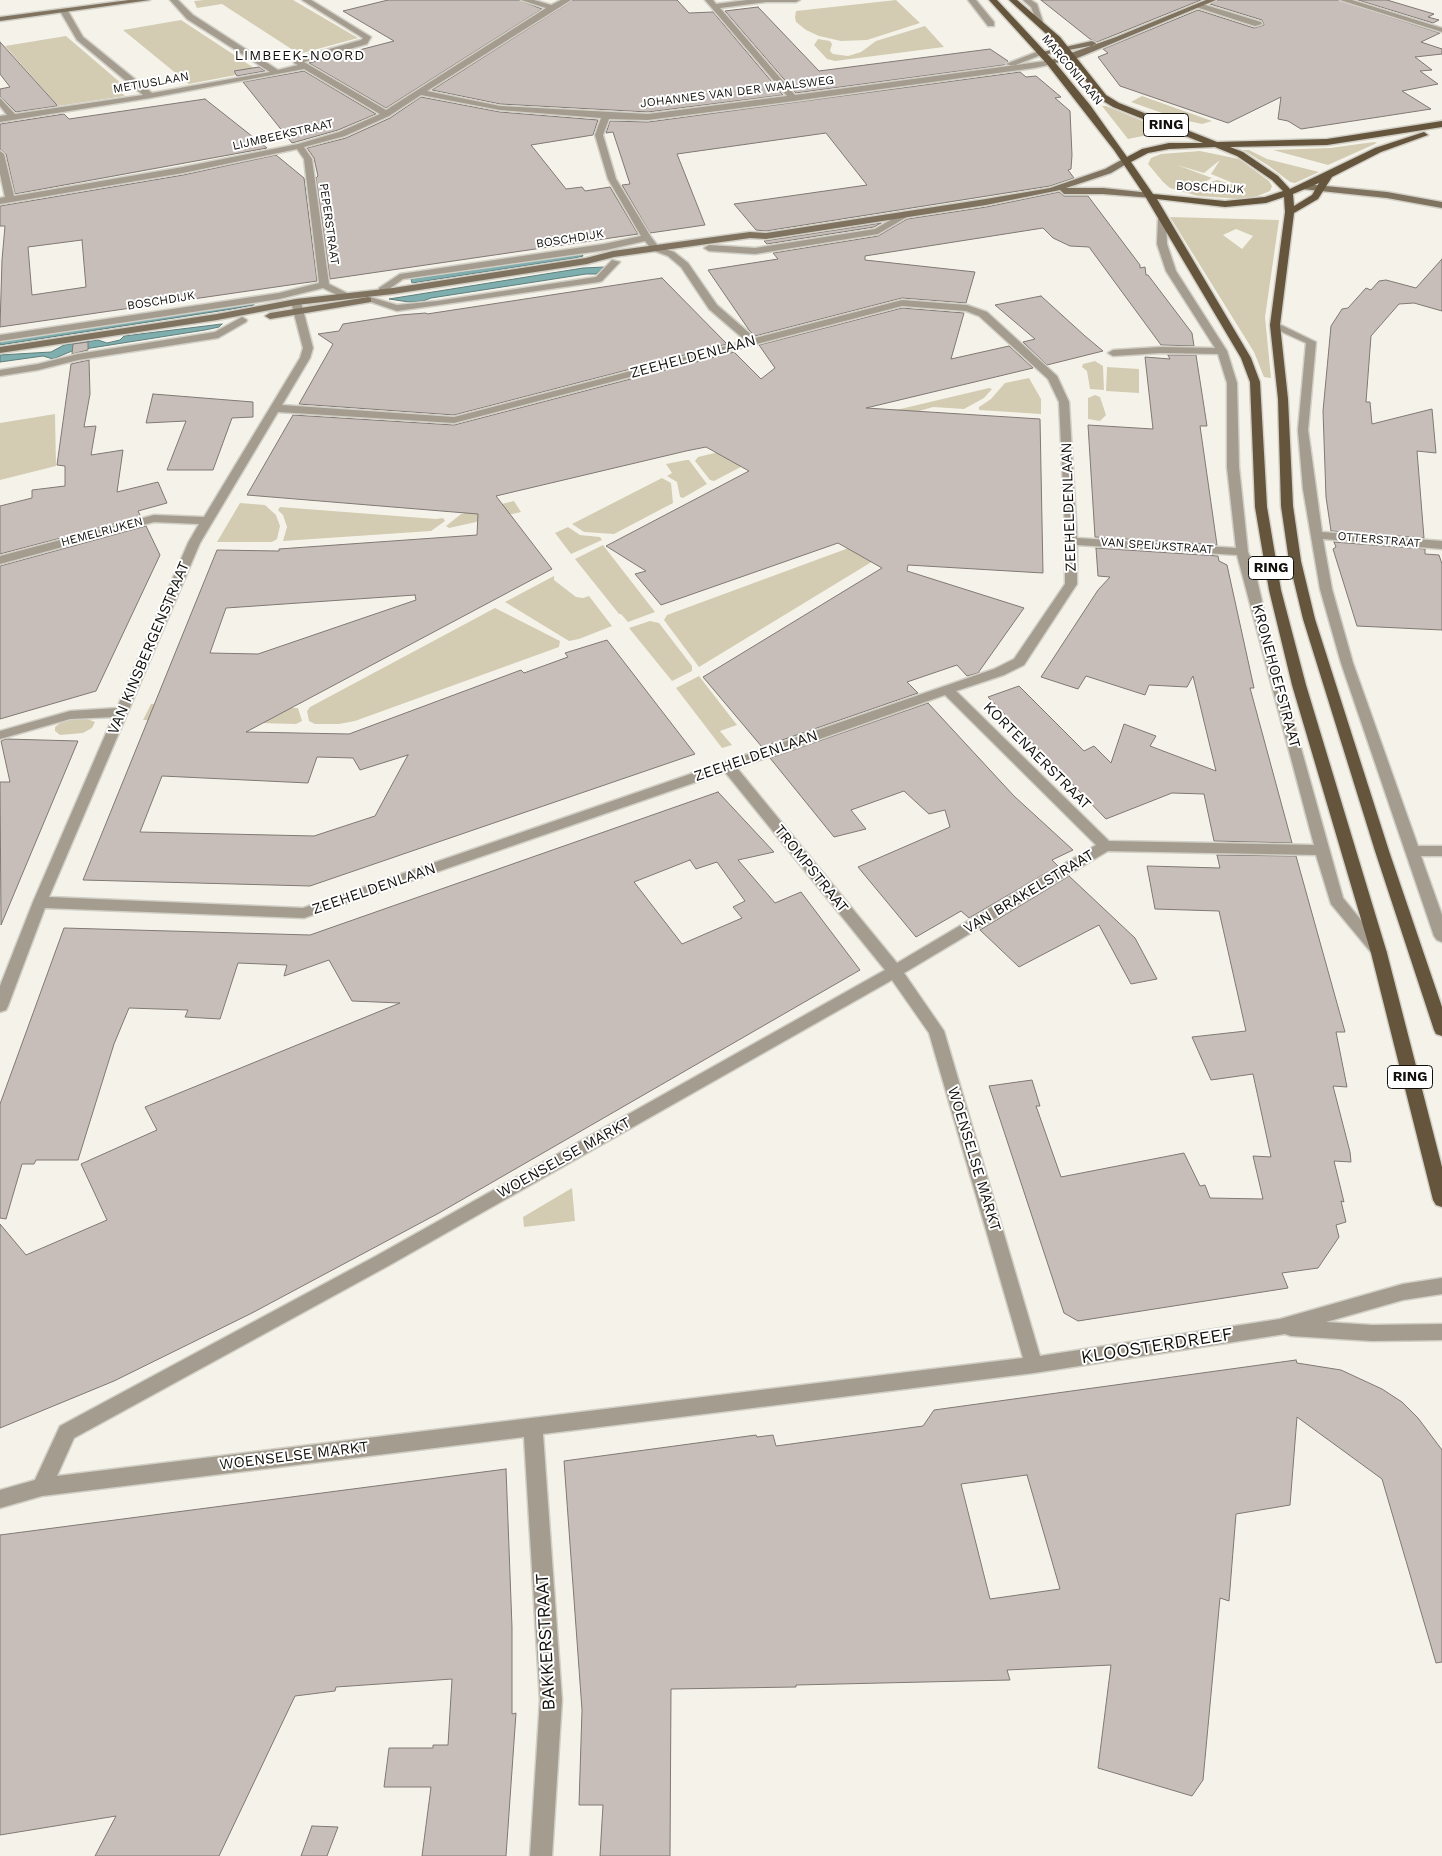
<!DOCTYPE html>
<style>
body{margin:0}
canvas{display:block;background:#f5f3e9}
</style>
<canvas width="1442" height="1856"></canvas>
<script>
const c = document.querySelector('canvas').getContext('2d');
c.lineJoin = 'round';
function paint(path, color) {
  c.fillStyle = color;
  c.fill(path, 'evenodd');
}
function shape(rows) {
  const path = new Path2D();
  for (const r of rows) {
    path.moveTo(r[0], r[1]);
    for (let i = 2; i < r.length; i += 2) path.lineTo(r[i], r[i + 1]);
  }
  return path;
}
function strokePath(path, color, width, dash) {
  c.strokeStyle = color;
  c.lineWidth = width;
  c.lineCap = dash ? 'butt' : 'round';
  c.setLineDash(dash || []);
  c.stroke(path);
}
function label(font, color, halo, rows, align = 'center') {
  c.font = font + ' "Work Sans",sans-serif';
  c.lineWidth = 4;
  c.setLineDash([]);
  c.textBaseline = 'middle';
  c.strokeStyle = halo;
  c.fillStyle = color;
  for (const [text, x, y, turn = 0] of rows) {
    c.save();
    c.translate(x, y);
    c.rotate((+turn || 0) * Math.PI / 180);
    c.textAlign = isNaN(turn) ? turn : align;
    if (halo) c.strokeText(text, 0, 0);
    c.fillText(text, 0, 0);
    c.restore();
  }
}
paint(shape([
 [204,0,293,0,358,38,299,54,222,4,197,8,194,1],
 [896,0,920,23,867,40,841,41,819,36,806,30,796,22,795,17,796,11],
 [181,20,254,68,233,71,236,75,189,84,123,30],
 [925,26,944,47,835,61,827,59,814,45,818,39,830,41,832,44,830,51,833,54,848,56,861,52,876,41],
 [66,36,129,90,121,92,125,96,58,106,5,46],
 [1142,96,1212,121,1202,124,1179,119,1131,102],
 [1102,106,1106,106,1167,131,1128,139],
 [1374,142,1377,143,1328,165,1273,150,1330,148],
 [1243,150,1249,150,1267,159,1319,172,1295,183,1290,182,1269,166],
 [1200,151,1239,159,1269,181,1272,186,1270,191,1255,197,1240,199,1198,196,1170,188,1163,182,1148,164,1151,158,1161,154],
 [1220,160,1211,174,1245,188,1217,180,1193,188,1212,178,1177,165,1204,173],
 [1170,217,1279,220,1265,317,1271,378,1264,377,1254,352],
 [1236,229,1253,236,1242,249,1223,235],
 [1095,361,1103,366,1104,390,1090,389,1087,371,1082,367,1083,364],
 [1107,367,1139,369,1139,393,1106,391],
 [1029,378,1041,399,1041,414,979,410,979,407,991,399,1005,383],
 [989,388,992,389,984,398,964,409,933,407,758,458,714,481,710,480,695,461,698,457],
 [1095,395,1100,397,1106,415,1100,421,1088,419,1088,398],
 [55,414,56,466,0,480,0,423],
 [686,460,689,460,707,484,683,498,680,497,677,482,667,476,672,473,666,464],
 [662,478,671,483,673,503,614,534,584,532,572,524],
 [514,501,521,512,449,528,446,526,461,514],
 [240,503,265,505,276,515,280,526,277,539,272,542,217,542],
 [280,507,436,519,443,518,445,521,431,531,283,541,287,527,283,515,278,510],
 [911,525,906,541,699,667,664,620,667,615],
 [568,527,580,535,600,537,602,540,571,554,555,533],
 [603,545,655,612,628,622,621,614,619,614,575,559],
 [554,576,554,580,576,597,583,598,589,596,612,626,579,639,569,641,505,602],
 [495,608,560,641,559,647,355,721,339,724,315,724,309,721,307,711,310,707],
 [650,621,659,623,692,666,692,671,672,681,629,628],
 [699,676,737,725,720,731,732,745,722,748,676,688],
 [151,704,298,708,302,721,296,724,143,720],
 [87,719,95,722,92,728,83,733,60,735,55,731,55,727,64,720],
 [572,1188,575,1221,524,1227,523,1217]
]), '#d3ccb3');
const water = shape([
 [582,254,583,256,575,258,412,283,411,279,582,254],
 [605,267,596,274,586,274,431,298,423,301,409,302,389,299,583,268,605,267],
 [253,302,254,305,232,309,0,345,0,341,253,302],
 [222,324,219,327,205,330,72,351,53,359,43,356,0,362,0,355,51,352,64,345,98,340,107,343,120,340,124,336,222,324]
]);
paint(water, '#7faeaf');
strokePath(water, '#5e7f7e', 1);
const building = shape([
 [388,0,519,0,542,9,386,108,309,63,394,41,343,11,388,0],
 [573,0,677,0,689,13,713,12,783,95,648,112,500,104,432,90,573,0],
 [1041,0,1201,0,1097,42,1090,39,1041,0],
 [1218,0,1338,0,1440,33,1421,42,1442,49,1442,54,1415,57,1432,70,1420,71,1438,84,1402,91,1431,109,1301,129,1288,121,1278,119,1281,97,1228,123,1120,86,1098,57,1108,53,1103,49,1198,10,1254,28,1264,25,1262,20,1210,4,1218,0],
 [1358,0,1387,0,1434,14,1428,17,1439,20,1433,23,1358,0],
 [758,7,819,71,990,49,1008,61,1004,65,796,93,725,11,758,7],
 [0,42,56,104,57,106,16,112,0,96,0,89,10,87,0,74,0,42],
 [259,67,265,71,237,76,234,71,259,67],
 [304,71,376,114,338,130,292,143,243,82,304,71],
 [1020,72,1026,77,1036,76,1061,97,1055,98,1070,111,1072,155,1071,169,1068,170,1074,178,1050,186,766,231,756,230,734,204,867,185,826,133,677,154,705,225,650,233,622,185,630,184,613,132,606,133,610,121,648,122,1020,72],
 [421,97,500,112,598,120,593,135,531,145,566,189,582,187,585,191,610,187,638,234,330,279,316,178,318,176,314,158,307,148,346,138,390,118,421,97],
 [205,99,267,148,15,194,6,154,0,149,0,124,64,114,69,119,205,99],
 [276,155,304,178,317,281,0,327,2,260,5,226,0,226,0,206,183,175,276,155],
 [82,240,86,287,32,295,28,247,82,240],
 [1059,192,1064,196,1088,196,1140,265,1140,268,1145,267,1146,275,1148,275,1192,333,1194,346,1161,345,1089,247,1070,246,1053,238,1043,228,865,256,865,260,975,272,966,303,902,298,755,336,749,330,708,270,778,259,773,253,878,236,907,219,986,207,1059,192],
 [881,223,874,227,767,244,764,241,881,223],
 [1442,259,1442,311,1414,303,1399,304,1371,336,1366,402,1370,402,1372,424,1432,409,1436,453,1417,451,1424,538,1331,531,1326,497,1323,411,1331,326,1342,309,1348,308,1366,288,1371,290,1379,281,1386,280,1416,288,1442,259],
 [662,278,727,344,454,415,299,404,333,344,318,334,339,331,343,324,400,315,426,313,427,314,662,278],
 [1041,296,1085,336,1103,351,1047,365,1023,342,1035,339,995,305,1041,296],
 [902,308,964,313,951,359,1009,346,1033,368,866,408,1040,419,1043,573,908,565,907,571,1024,608,978,673,967,676,957,665,907,682,918,693,762,747,703,677,882,568,838,543,661,605,635,574,646,571,606,546,749,471,706,447,686,451,496,496,552,569,246,732,349,734,521,670,524,673,568,657,565,653,607,640,695,754,310,886,83,880,217,550,279,551,279,549,477,535,478,514,247,495,293,415,454,425,734,352,761,379,775,368,759,345,902,308],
 [415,595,416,600,258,654,210,653,226,608,415,595],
 [408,755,375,816,314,836,140,832,162,776,308,783,317,757,353,758,360,770,408,755],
 [88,342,88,350,72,354,73,344,88,342],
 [1168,355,1196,355,1207,426,1200,426,1217,545,1095,537,1088,425,1153,429,1145,357,1170,359,1168,355],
 [89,360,90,394,84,427,96,426,91,455,123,450,117,492,158,482,167,503,138,511,141,517,0,554,0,506,32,498,32,490,65,486,65,466,57,465,71,364,89,360],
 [153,394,253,402,253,417,232,418,213,470,167,470,186,421,146,423,153,394],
 [146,526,160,555,96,691,0,719,0,566,146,526],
 [1334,542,1425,549,1425,554,1439,555,1442,564,1442,630,1357,626,1333,549,1336,547,1334,542],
 [1096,548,1218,556,1219,561,1227,565,1254,688,1250,688,1292,843,1214,841,1204,794,1172,793,1106,819,988,697,1019,686,1084,751,1094,746,1111,763,1124,724,1156,736,1150,746,1216,771,1193,676,1187,687,1149,685,1145,695,1086,676,1078,689,1041,677,1098,590,1110,577,1098,576,1096,548],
 [928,703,1014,796,1073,850,1052,860,1058,866,969,918,961,911,916,937,858,867,950,827,945,810,929,814,904,791,851,810,866,829,834,837,770,758,928,703],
 [6,739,78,741,1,925,0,782,10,782,1,741,6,739],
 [718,792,774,852,738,860,775,903,801,892,860,970,439,1213,252,1313,114,1381,0,1428,0,1224,26,1255,107,1220,81,1164,157,1130,145,1107,400,1003,352,1001,329,960,284,976,287,965,238,963,220,1019,185,1017,188,1010,129,1008,114,1044,78,1160,36,1160,34,1164,22,1164,6,1219,0,1218,0,1104,64,928,310,935,718,792],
 [690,860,696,869,717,862,745,901,733,907,742,918,682,944,634,882,690,860],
 [1217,855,1296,856,1345,1032,1336,1032,1347,1087,1333,1086,1350,1152,1351,1162,1334,1161,1344,1202,1341,1201,1346,1222,1336,1225,1339,1237,1318,1268,1282,1273,1288,1288,1078,1321,1064,1313,989,1086,1032,1080,1040,1106,1036,1106,1061,1177,1184,1153,1200,1186,1205,1185,1210,1198,1263,1199,1253,1156,1271,1157,1253,1074,1211,1080,1192,1037,1246,1031,1219,911,1155,909,1147,866,1220,868,1217,855],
 [1069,876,1135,938,1157,979,1131,984,1099,925,1019,967,980,930,1069,876],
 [1296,1360,1297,1363,1341,1370,1382,1389,1402,1402,1418,1418,1442,1450,1442,1662,1436,1663,1382,1479,1297,1417,1290,1505,1236,1514,1229,1601,1220,1598,1203,1780,1192,1796,1098,1768,1111,1665,1007,1670,1010,1680,796,1685,796,1687,671,1689,670,1856,600,1856,603,1805,579,1805,582,1710,564,1461,756,1435,757,1437,773,1435,776,1446,923,1426,934,1410,1296,1360],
 [1027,1475,1060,1589,990,1599,961,1484,1027,1475],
 [506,1469,512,1627,512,1714,516,1713,506,1856,422,1856,431,1787,384,1787,389,1748,433,1748,433,1745,448,1745,452,1679,336,1687,335,1691,295,1696,219,1856,95,1856,116,1816,0,1835,0,1535,506,1469],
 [312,1826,338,1827,327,1856,301,1856,312,1826]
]);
paint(building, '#c7beba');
strokePath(building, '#807873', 1);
const street = shape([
 [170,0,178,0,193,15,278,70,298,65,294,63,294,59,361,40,363,38,302,0,311,0,371,37,367,44,304,62,386,110,546,8,521,0,534,0,551,5,561,0,571,0,427,91,500,106,648,114,787,96,705,0,713,0,716,4,747,0,800,0,796,2,766,2,720,8,795,95,1053,60,1053,64,1034,68,794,101,648,120,609,119,603,135,616,179,651,237,658,246,674,252,688,263,717,305,755,338,902,300,967,305,987,312,1057,376,1069,402,1077,538,1236,548,1227,467,1227,383,1218,354,1160,353,1113,356,1108,353,1113,350,1160,347,1215,348,1166,271,1157,244,1158,219,1166,217,1167,244,1176,271,1227,351,1237,383,1239,467,1248,552,1254,566,1271,641,1343,898,1387,952,1384,956,1379,958,1374,956,1331,904,1316,855,1108,851,904,973,944,1031,1040,1356,1280,1319,1403,1284,1442,1278,1442,1294,1403,1300,1326,1322,1372,1325,1442,1324,1442,1340,1372,1341,1291,1336,1285,1334,1034,1373,543,1434,562,1700,552,1856,530,1856,540,1700,524,1437,42,1496,0,1508,0,1490,35,1480,60,1426,376,1256,885,970,725,772,304,918,45,908,8,1006,6,1010,0,1012,0,986,33,902,113,717,70,719,0,739,0,731,70,711,117,708,188,543,199,524,154,522,0,564,0,556,154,515,204,517,300,358,303,348,291,302,293,300,301,302,313,348,310,358,282,405,454,417,746,341,709,309,681,267,668,256,652,250,645,241,606,250,403,279,385,292,379,292,379,288,400,274,604,244,641,236,608,179,595,135,601,118,500,110,421,95,389,116,345,136,304,147,312,159,329,284,347,293,347,297,341,297,323,288,279,299,0,341,0,335,279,293,319,283,304,159,297,149,183,173,0,204,0,198,5,197,0,174,0,151,4,154,14,196,183,167,298,144,339,132,380,114,304,69,150,98,0,122,0,116,7,115,0,106,0,98,15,114,143,95,77,40,60,11,64,9,68,11,83,37,152,93,270,72,187,19,170,0],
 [902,306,966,311,979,316,1048,379,1059,402,1065,529,1065,584,1014,659,994,669,303,908,49,897,200,543,278,412,454,423,902,306],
 [1077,545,1237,555,1314,845,1109,841,956,691,1004,675,1024,665,1077,584,1077,545],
 [945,695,1096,845,897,963,737,768,945,695],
 [892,980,929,1033,1023,1358,57,1476,74,1438,388,1266,892,980],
 [968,0,976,0,994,22,994,26,988,26,968,0],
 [1023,0,1031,0,1037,4,1044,25,1038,25,1031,7,1023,0],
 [1340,0,1352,0,1442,28,1442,32,1340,0],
 [1199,3,1261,22,1262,24,1255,26,1196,7,1195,5,1199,3],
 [1039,51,1046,53,1013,66,1006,64,1039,51],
 [904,212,907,213,907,217,878,234,755,254,709,251,704,248,709,245,755,248,875,229,904,212],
 [612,260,620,262,602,281,599,282,397,311,365,300,370,297,397,305,437,301,596,277,612,260],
 [242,317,247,320,246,322,218,338,78,360,38,370,0,376,0,370,38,364,78,354,215,332,242,317],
 [1275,322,1316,342,1308,430,1322,532,1442,541,1442,549,1323,539,1332,589,1353,663,1418,846,1442,846,1442,856,1421,856,1442,915,1442,942,1437,940,1434,936,1405,851,1341,663,1320,589,1303,489,1298,430,1306,343,1271,327,1271,323,1275,322]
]);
const secondary = shape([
 [129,0,150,0,0,21,0,17,129,0],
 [1206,0,1216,0,1075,59,1050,64,1046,62,1116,37,1206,0],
 [1092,41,1096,43,1095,45,1042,55,1038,53,1092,41],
 [1125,158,1128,159,1128,163,1111,173,1066,188,1103,188,1150,193,1153,194,1153,198,1103,194,1064,194,1060,190,986,205,766,239,750,238,614,257,587,264,393,294,296,305,217,320,0,353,0,347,217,314,296,299,393,288,586,258,613,251,750,232,766,233,986,199,1050,188,1105,169,1125,158],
 [1305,184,1387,192,1442,202,1442,208,1387,198,1302,189,1301,187,1305,184],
 [368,297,371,298,371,302,270,319,265,316,270,313,368,297]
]);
const primary = shape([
 [989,0,997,0,1053,60,1090,105,1127,157,1142,149,1169,143,1203,143,1113,107,1100,99,1054,41,1009,0,1017,0,1060,37,1106,95,1119,103,1217,142,1327,139,1442,121,1442,127,1327,145,1230,147,1243,152,1278,176,1290,189,1375,148,1424,132,1428,135,1381,152,1332,177,1318,199,1294,213,1280,325,1288,399,1293,506,1301,561,1315,619,1389,851,1442,1007,1442,1036,1436,1034,1434,1030,1375,851,1303,619,1289,561,1281,506,1278,399,1270,325,1285,212,1284,197,1266,203,1225,207,1157,199,1251,358,1260,382,1267,507,1281,590,1306,685,1387,953,1442,1167,1442,1207,1436,1205,1433,1200,1371,953,1292,685,1269,590,1255,507,1250,382,1241,358,1145,196,1114,150,1047,64,989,0],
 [1215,147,1237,156,1272,180,1283,191,1265,197,1225,201,1153,194,1131,162,1148,153,1169,149,1215,147],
 [1319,183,1312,195,1294,206,1293,194,1319,183]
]);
strokePath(street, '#d1cfc6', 3);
strokePath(secondary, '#d1cfc6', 3);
strokePath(primary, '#d1cfc6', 3);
paint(street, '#a49c8e');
paint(secondary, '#7f725e');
paint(primary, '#64553c');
label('12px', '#11100d', '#fff', [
 ["MARCONILAAN",1072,70,50],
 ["METIUSLAAN",151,83,-10],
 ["JOHANNES VAN DER WAALSWEG",737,92,-7],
 ["LIJMBEEKSTRAAT",283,135,-13],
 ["BOSCHDIJK",1210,188,3],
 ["PEPERSTRAAT",329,224,82],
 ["BOSCHDIJK",570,239,-9],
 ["BOSCHDIJK",161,301,-9],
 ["HEMELRIJKEN",102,532,-15],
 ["OTTERSTRAAT",1379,540,5],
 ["VAN SPEIJKSTRAAT",1157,546,4]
]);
c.letterSpacing = '1px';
label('14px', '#11100d', '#fff', [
 ["LIMBEEK-NOORD",300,56]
]);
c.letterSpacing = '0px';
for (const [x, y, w] of [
 [1166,125,45],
 [1271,568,45],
 [1410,1077,45]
]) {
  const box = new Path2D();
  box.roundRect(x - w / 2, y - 11.5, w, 23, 4);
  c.fillStyle = '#fff';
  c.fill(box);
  strokePath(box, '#11100d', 1);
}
label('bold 14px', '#11100d', null, [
 ["RING",1166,125],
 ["RING",1271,568],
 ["RING",1410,1077]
]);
label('15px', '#11100d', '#fff', [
 ["ZEEHELDENLAAN",693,357,-15],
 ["ZEEHELDENLAAN",1069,507,-92],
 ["VAN KINSBERGENSTRAAT",149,648,-67],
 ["KRONEHOEFSTRAAT",1276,676,75],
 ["ZEEHELDENLAAN",756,756,-19],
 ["KORTENAERSTRAAT",1037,756,45],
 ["TROMPSTRAAT",811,869,51],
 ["ZEEHELDENLAAN",374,889,-19],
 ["VAN BRAKELSTRAAT",1029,892,-31],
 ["WOENSELSE MARKT",564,1158,-29],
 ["WOENSELSE MARKT",974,1159,73],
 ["WOENSELSE MARKT",294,1456,-7]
]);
label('18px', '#11100d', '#fff', [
 ["KLOOSTERDREEF",1157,1346,-9],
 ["BAKKERSTRAAT",546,1642,-93]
]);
</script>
